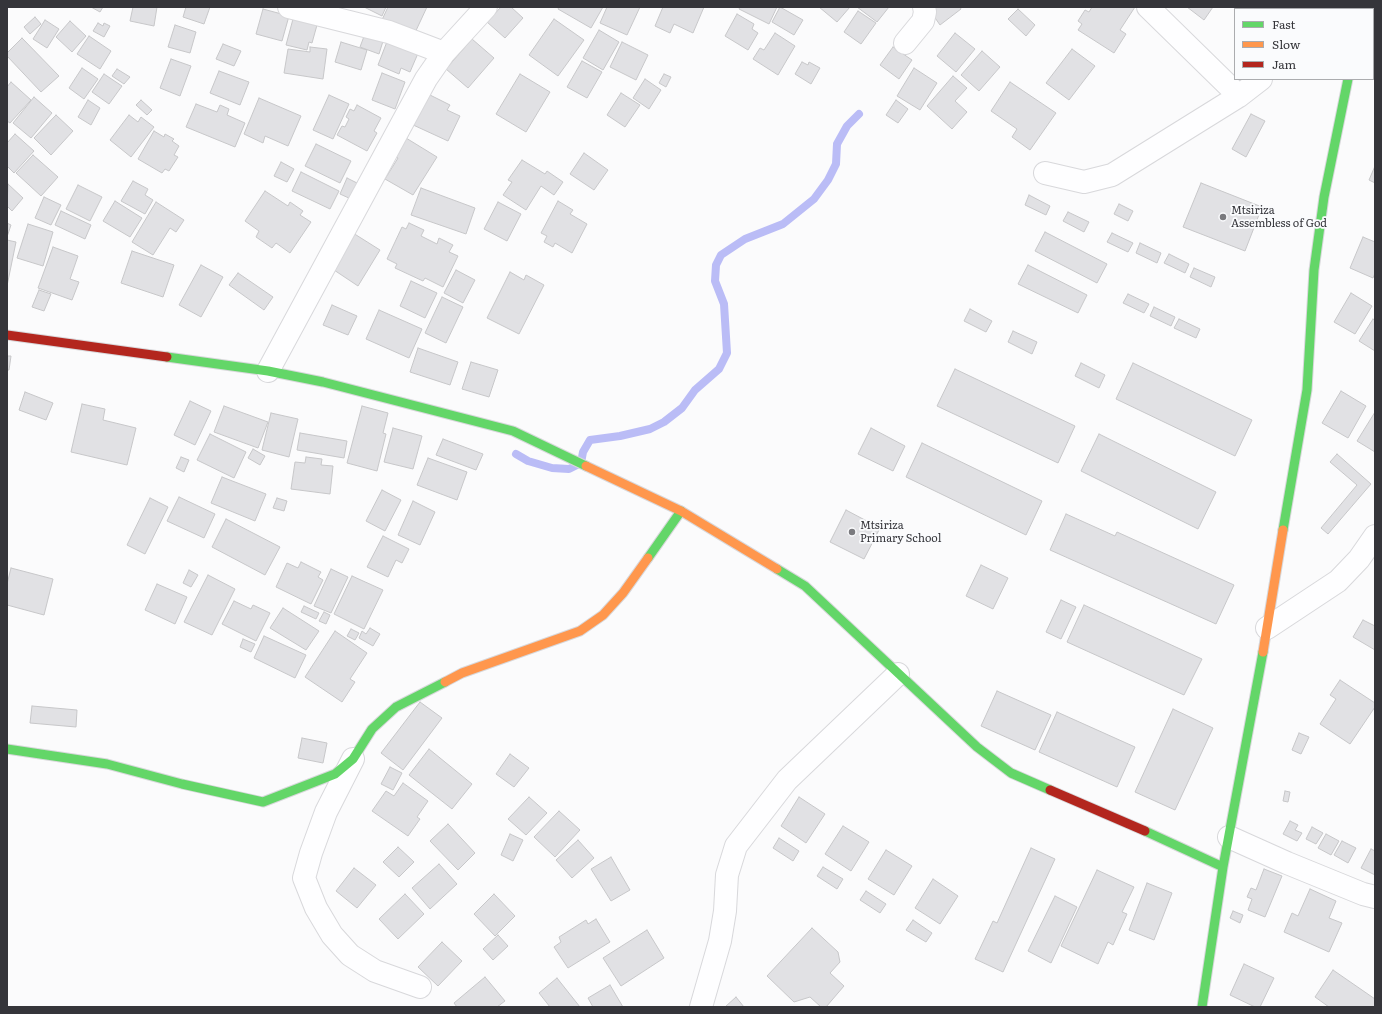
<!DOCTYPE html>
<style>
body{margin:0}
#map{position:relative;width:1382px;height:1014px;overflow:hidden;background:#fbfbfc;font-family:Literata,serif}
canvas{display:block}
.frame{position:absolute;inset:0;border:8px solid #35353a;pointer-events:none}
.legend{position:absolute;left:1234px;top:8px;width:140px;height:72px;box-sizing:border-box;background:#fafbfd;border:1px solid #abacaf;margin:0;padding:5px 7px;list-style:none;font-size:12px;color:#35353a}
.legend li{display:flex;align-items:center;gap:8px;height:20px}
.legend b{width:20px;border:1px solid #abacaf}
</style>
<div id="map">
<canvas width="1382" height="1014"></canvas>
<div class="frame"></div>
<ul class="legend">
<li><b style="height:5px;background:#63d668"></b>Fast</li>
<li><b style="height:5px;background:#ff974d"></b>Slow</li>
<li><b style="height:5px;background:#b3261e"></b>Jam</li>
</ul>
</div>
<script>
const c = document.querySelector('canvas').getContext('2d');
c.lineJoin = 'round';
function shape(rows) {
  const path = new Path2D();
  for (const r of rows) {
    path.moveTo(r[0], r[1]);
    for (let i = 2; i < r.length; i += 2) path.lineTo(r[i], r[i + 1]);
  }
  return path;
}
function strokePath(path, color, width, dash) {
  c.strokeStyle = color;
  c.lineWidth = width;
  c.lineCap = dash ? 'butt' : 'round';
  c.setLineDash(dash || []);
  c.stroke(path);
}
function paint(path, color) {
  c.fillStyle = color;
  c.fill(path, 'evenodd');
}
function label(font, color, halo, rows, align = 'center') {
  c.font = font + ' Literata,serif';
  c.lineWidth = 3.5;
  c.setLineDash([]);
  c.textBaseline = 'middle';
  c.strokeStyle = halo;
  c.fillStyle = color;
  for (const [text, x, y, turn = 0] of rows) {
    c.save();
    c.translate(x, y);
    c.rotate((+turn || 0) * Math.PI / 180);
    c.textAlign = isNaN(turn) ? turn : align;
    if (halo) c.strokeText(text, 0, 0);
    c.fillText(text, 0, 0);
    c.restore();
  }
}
strokePath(shape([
 [516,454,528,461,552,468,569,469,581,463,583,452,590,440,620,436,650,429,664,422,682,408,695,390,719,369,727,353,724,304,715,281,716,265,721,255,745,239,783,224,814,199,828,180,836,164,837,144,847,126,859,114]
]), '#babcf6', 8);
const building = shape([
 [91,7,103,7,100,12,91,7],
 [133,7,157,7,154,26,130,21,133,7],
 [186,7,210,7,204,24,183,17,186,7],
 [364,7,386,7,382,16,364,7],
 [388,7,427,7,413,37,381,22,388,7],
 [501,7,511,7,523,18,505,38,487,22,501,7],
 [559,7,603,7,591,28,558,9,559,7],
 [607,7,640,7,627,35,600,23,607,7],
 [663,7,704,7,693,33,674,24,670,33,655,26,663,7],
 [740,7,777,7,769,24,739,9,740,7],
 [780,7,803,20,794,35,772,22,780,7],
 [819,7,850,7,837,22,819,7],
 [857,7,889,7,877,22,857,7],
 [932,7,960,7,961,9,940,25,929,9,932,7],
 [1092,7,1135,7,1120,30,1126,34,1114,53,1078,30,1082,24,1078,21,1085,10,1089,12,1092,7],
 [1187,7,1213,7,1204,20,1187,7],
 [263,9,289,16,282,41,256,34,263,9],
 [1018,9,1035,25,1026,36,1008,19,1018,9],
 [858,11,876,23,861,44,844,32,858,11],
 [737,14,754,24,752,29,758,33,748,50,725,36,737,14],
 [35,17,41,24,30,34,24,27,35,17],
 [293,19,317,25,312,43,309,42,307,50,286,45,293,19],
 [554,19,584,40,558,76,529,55,554,19],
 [45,20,59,29,47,48,33,39,45,20],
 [70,21,86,36,72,52,56,37,70,21],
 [98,23,103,26,104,23,110,26,104,37,93,31,98,23],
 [175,25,196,32,190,53,168,47,175,25],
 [599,30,619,42,603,70,583,58,599,30],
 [366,31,384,38,379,54,360,47,366,31],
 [775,33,795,46,778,75,753,59,760,48,764,50,775,33],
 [955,33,975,49,956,72,937,56,955,33],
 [89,36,111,51,100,69,77,54,89,36],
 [22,38,59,76,41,92,7,56,7,53,22,38],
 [388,39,419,51,410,72,401,68,399,74,378,65,388,39],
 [472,39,494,58,468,88,446,69,472,39],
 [341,42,367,50,361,70,335,62,341,42],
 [622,42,648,55,636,80,610,67,622,42],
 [223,44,241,51,234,66,216,59,223,44],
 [310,47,327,49,323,79,284,73,288,49,310,52,310,47],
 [893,47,912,60,899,79,880,65,893,47],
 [1072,49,1095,66,1069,100,1046,83,1072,49],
 [982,51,1000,67,979,91,961,75,982,51],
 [171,59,191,66,180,96,160,88,171,59],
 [582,61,602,72,587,98,567,87,582,61],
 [802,62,808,65,809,62,820,68,811,84,795,74,802,62],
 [82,68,98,79,84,99,69,88,82,68],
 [914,68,937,83,920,110,897,96,914,68],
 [117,69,130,77,124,84,112,76,117,69],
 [219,71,249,82,240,105,210,93,219,71],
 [382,73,405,82,395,109,372,100,382,73],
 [104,74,122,86,109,104,92,92,104,74],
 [520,74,550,92,526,132,496,114,520,74],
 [664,74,671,77,666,87,659,83,664,74],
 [953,76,967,88,955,101,967,112,952,129,927,106,953,76],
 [645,79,661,90,649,109,633,98,645,79],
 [11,82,31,100,10,123,7,121,7,87,11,82],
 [1010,82,1056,113,1030,150,1012,137,1017,129,991,111,1010,82],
 [426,93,450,105,447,110,460,116,448,141,411,124,426,93],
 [621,93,640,105,625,127,607,115,621,93],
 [329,95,349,104,333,139,313,130,329,95],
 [34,97,52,113,31,138,13,123,34,97],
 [259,98,301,116,288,146,265,136,263,143,244,134,259,98],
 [88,100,100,108,91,125,78,117,88,100],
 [141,100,152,110,147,115,136,105,141,100],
 [896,100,908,109,898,123,886,115,896,100],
 [196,104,217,112,220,105,229,109,227,115,245,123,235,147,186,127,196,104],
 [357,105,381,118,374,131,377,133,367,151,337,135,342,126,345,127,349,119,346,117,350,109,354,111,357,105],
 [1251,114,1265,121,1246,157,1232,149,1251,114],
 [56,115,73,131,51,155,34,138,56,115],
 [129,115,138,122,141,117,154,127,131,157,110,140,129,115],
 [154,131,164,137,165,134,174,139,172,141,179,146,174,155,178,157,169,171,165,169,162,173,138,159,154,131],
 [15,134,34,151,14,173,7,166,7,143,15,134],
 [406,138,437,157,413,195,385,179,398,158,395,156,406,138],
 [316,144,351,161,340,183,305,166,316,144],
 [584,153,608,170,594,190,570,174,584,153],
 [33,155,58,177,41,196,16,173,33,155],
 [522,160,545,174,547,171,563,182,554,195,541,186,526,210,503,195,512,182,508,180,522,160],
 [281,162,294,169,287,182,274,176,281,162],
 [1375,166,1375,183,1369,180,1375,166],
 [301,172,339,191,330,209,292,191,301,172],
 [347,178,359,184,351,199,340,194,347,178],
 [133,181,148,189,145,195,153,200,145,214,121,201,133,181],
 [1201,183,1262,207,1245,251,1183,227,1201,183],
 [8,184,23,198,12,211,7,206,8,184],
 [78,185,102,197,90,221,66,209,78,185],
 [421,188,475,208,466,234,411,215,421,188],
 [265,191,288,206,290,202,303,211,300,215,311,222,290,253,276,243,272,248,256,237,259,231,245,221,265,191],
 [1029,195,1050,206,1046,215,1025,205,1029,195],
 [44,197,61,205,51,225,35,218,44,197],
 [115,201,142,218,130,237,103,221,115,201],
 [558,201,573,210,570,214,587,224,572,253,555,243,553,247,544,242,547,236,541,233,558,201],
 [156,202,184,220,176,232,170,228,153,255,132,242,156,202],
 [498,202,521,214,507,241,484,229,498,202],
 [1119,204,1133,211,1128,221,1114,214,1119,204],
 [61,211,91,225,85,239,55,225,61,211],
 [1068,212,1089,222,1084,232,1063,221,1068,212],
 [7,223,11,225,7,237,7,223],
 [409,223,424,230,421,236,437,244,439,238,453,245,449,252,458,256,443,287,425,278,423,281,395,268,397,264,387,259,402,227,406,229,409,223],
 [28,224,53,232,43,266,17,258,28,224],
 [1045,232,1107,264,1097,283,1035,251,1045,232],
 [353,233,380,250,358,286,331,268,353,233],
 [1112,233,1133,243,1128,252,1107,242,1112,233],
 [1363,237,1375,242,1375,273,1373,278,1350,268,1363,237],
 [7,240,16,242,7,286,7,240],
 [1140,243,1161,253,1157,263,1136,253,1140,243],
 [53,247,78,256,70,279,79,282,72,300,38,288,53,247],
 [132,251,174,265,163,297,121,283,132,251],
 [1169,254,1189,264,1185,273,1164,263,1169,254],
 [201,265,223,277,201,317,179,305,201,265],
 [1028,265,1087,295,1078,313,1018,284,1028,265],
 [1194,268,1215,277,1211,287,1190,277,1194,268],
 [456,270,475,280,463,303,444,293,456,270],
 [510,272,524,280,526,275,544,285,519,334,487,318,510,272],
 [238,273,273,297,264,310,229,285,238,273],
 [411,281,437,293,425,318,400,306,411,281],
 [39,290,51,294,44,311,32,307,39,290],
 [1351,293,1372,306,1355,334,1334,322,1351,293],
 [1128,294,1149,304,1144,313,1123,303,1128,294],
 [442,297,463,307,446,343,425,333,442,297],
 [332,305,357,316,348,335,323,325,332,305],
 [1154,307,1175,317,1171,326,1150,316,1154,307],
 [970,309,992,321,986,332,964,321,970,309],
 [379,310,422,329,409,358,366,339,379,310],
 [1179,319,1200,329,1196,338,1174,328,1179,319],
 [1373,319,1375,321,1375,351,1359,341,1373,319],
 [1013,331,1037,342,1032,354,1008,342,1013,331],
 [418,348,458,362,450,385,410,372,418,348],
 [7,356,11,356,9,370,7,370,7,356],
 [471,362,498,370,489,397,462,389,471,362],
 [1081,363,1105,375,1099,388,1075,376,1081,363],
 [1133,363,1252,420,1235,456,1116,399,1133,363],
 [955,369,1075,426,1058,463,937,406,955,369],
 [1341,391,1366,406,1348,438,1322,423,1341,391],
 [25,392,53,403,46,420,19,410,25,392],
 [190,401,211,411,195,445,174,435,190,401],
 [82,404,105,409,103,420,136,428,127,465,71,452,82,404],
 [224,406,268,422,258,448,214,432,224,406],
 [362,406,388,413,383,433,386,434,377,471,347,463,362,406],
 [1375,412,1375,452,1357,441,1375,412],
 [271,413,298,419,289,457,262,450,271,413],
 [393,428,422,436,413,469,384,462,393,428],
 [871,428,905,446,893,471,858,454,871,428],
 [300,433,347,441,344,458,297,450,300,433],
 [210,434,246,452,234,478,197,460,210,434],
 [1099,434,1216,492,1198,529,1081,471,1099,434],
 [443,439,483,454,476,470,436,455,443,439],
 [922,443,1042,501,1026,535,906,477,922,443],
 [253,449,265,456,260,465,248,458,253,449],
 [1337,454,1371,484,1328,534,1321,528,1357,485,1330,462,1337,454],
 [181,457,189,460,184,472,176,468,181,457],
 [306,457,322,459,321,465,333,466,330,494,291,489,295,462,305,463,306,457],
 [428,458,467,472,457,500,417,485,428,458],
 [222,477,266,494,255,521,211,503,222,477],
 [382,490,401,500,385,531,366,521,382,490],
 [179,497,215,514,204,538,167,521,179,497],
 [150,498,168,507,145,554,127,545,150,498],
 [277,498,287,501,284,511,273,508,277,498],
 [413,501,435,512,420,545,398,535,413,501],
 [846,510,880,528,864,559,830,542,846,510],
 [1066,514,1115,536,1117,532,1234,585,1216,624,1050,550,1066,514],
 [226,519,280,547,265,575,212,547,226,519],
 [383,536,409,549,402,563,396,560,388,577,367,567,383,536],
 [301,562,321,572,318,577,323,580,311,604,276,587,287,563,298,568,301,562],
 [981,565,1008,578,993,609,966,596,981,565],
 [11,568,53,579,44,615,7,605,7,584,11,568],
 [331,569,348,577,331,613,314,606,331,569],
 [189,570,198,575,191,587,183,583,189,570],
 [208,575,235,589,212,635,184,622,208,575],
 [352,576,383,590,364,629,334,614,352,576],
 [157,584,187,597,175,624,145,610,157,584],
 [1061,600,1076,607,1061,639,1046,632,1061,600],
 [234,601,251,609,253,605,270,613,256,641,222,624,234,601],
 [1084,605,1202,659,1184,695,1067,642,1084,605],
 [304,606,319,613,316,619,301,612,304,606],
 [283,608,319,631,306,650,270,628,283,608],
 [324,612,330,615,326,624,319,621,324,612],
 [1363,620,1375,626,1375,650,1353,637,1363,620],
 [370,628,380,634,373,646,359,638,362,631,366,634,370,628],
 [351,629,359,633,355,640,347,636,351,629],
 [335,631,367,653,350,679,355,682,342,702,305,677,335,631],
 [264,636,306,655,295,678,254,658,264,636],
 [243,639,255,644,251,652,240,647,243,639],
 [1340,680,1375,703,1375,707,1350,744,1320,724,1336,699,1330,695,1340,680],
 [997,691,1051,715,1035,750,981,726,997,691],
 [420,702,442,718,403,770,381,753,420,702],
 [32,706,77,710,76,727,30,723,32,706],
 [1173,709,1213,728,1175,810,1135,792,1173,709],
 [1057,712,1135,747,1117,787,1039,752,1057,712],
 [1299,733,1309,737,1301,754,1292,750,1299,733],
 [302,738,327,743,323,763,298,758,302,738],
 [429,749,472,784,452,809,409,775,429,749],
 [510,754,529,768,514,787,496,774,510,754],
 [390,767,402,773,393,790,381,784,390,767],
 [403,783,428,801,417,817,420,819,408,836,372,811,386,791,394,796,403,783],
 [1285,791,1290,792,1288,802,1283,801,1285,791],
 [529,797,547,813,526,835,508,819,529,797],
 [799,797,825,814,806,843,781,826,799,797],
 [559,811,580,830,555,857,534,837,559,811],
 [1290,821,1298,825,1295,830,1302,833,1297,841,1283,834,1290,821],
 [448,824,475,853,458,870,430,841,448,824],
 [843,826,869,842,851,871,825,854,843,826],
 [1312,827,1323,833,1316,844,1306,839,1312,827],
 [510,834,523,840,513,861,501,855,510,834],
 [1326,834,1339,841,1331,855,1318,848,1326,834],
 [779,838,799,851,793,861,773,848,779,838],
 [578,840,594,858,572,878,556,860,578,840],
 [1342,841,1356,848,1348,863,1334,855,1342,841],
 [398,847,414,862,399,877,383,862,398,847],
 [1031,848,1055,859,1003,972,975,959,993,921,997,923,1031,848],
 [1371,849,1375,851,1375,875,1361,868,1371,849],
 [886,850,912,866,894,895,868,879,886,850],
 [611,857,630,890,611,901,591,869,611,857],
 [439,864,457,884,430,909,412,888,439,864],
 [823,867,843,879,837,889,817,876,823,867],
 [354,868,376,885,357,908,336,891,354,868],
 [1264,869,1282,876,1265,917,1248,910,1252,899,1247,897,1251,888,1256,890,1264,869],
 [1097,870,1134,887,1122,912,1127,914,1113,945,1108,942,1098,964,1061,946,1097,870],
 [933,879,958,896,940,924,915,908,933,879],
 [1147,883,1172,893,1154,940,1129,930,1147,883],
 [1310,889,1336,901,1329,918,1342,923,1329,952,1284,932,1292,913,1298,916,1310,889],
 [866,891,886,904,880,913,860,900,866,891],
 [405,894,424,914,398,939,379,919,405,894],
 [494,894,515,916,495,936,474,914,494,894],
 [1055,896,1077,907,1051,963,1028,951,1055,896],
 [1233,911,1243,915,1240,923,1230,918,1233,911],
 [596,919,610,942,568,968,554,947,561,942,559,937,586,920,588,924,596,919],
 [913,920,932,933,926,942,906,930,913,920],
 [812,928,838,952,840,962,830,973,844,986,826,1007,821,1007,810,997,794,1002,767,976,812,928],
 [647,930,664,958,621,986,603,958,647,930],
 [498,935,508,946,493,960,483,949,498,935],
 [442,942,462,961,438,986,418,967,442,942],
 [1244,964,1274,978,1260,1007,1255,1007,1230,995,1244,964],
 [1333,970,1375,999,1375,1007,1329,1007,1315,997,1333,970],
 [485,977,505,1001,497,1007,457,1007,454,1003,485,977],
 [557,978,580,1007,550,1007,539,993,557,978],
 [610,985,623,1007,593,1007,588,998,610,985],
 [736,997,744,1007,725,1007,736,997]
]);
paint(building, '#e1e1e4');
strokePath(building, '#c7c7c9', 1);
const street = shape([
 [289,7,389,32,444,53],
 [1148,7,1239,96],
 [905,43,923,21,925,12,924,7],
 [1045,173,1084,182,1112,175,1239,96,1261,79],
 [268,371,426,79,444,53,486,7],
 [1267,628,1338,581,1359,559,1375,536],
 [353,759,326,812,311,853,304,878,316,908,332,935,350,955,375,971,420,987],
 [1229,837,1287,863,1363,894,1375,897],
 [701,1007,720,941,725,911,727,875,736,846,787,780,898,674]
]);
const fast = shape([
 [1362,9,1363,7],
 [167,357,268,371,323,382,513,431,586,466],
 [1283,530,1307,390,1314,270,1324,197,1348,79],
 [648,558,681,511],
 [777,569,805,586,977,747,1011,773,1050,790],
 [7,749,107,764,182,784,263,802,335,774,353,759,372,729,396,707,445,682],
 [1145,831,1223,867],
 [1202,1007,1223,867,1263,652]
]);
const slow = shape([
 [586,466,681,511,777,569],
 [1263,652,1283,530],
 [445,682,462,673,580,631,603,615,623,593,648,558]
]);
const jam = shape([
 [7,335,167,357],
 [1050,790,1145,831]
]);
strokePath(street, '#d8d8db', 24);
strokePath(fast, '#d8d8db', 11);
strokePath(slow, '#d8d8db', 11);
strokePath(jam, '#d8d8db', 11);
strokePath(street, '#fefeff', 22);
strokePath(fast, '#63d668', 9);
strokePath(slow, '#ff974d', 9);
strokePath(jam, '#b3261e', 9);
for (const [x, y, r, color] of [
 [1223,217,4,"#7a7a7e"],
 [852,532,4,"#7a7a7e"]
]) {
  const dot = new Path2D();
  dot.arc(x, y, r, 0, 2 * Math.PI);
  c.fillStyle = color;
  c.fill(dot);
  strokePath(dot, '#fafbfd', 1.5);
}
label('11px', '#35353a', '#fafbfd', [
 ["Mtsiriza",1231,211],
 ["Assembless of God",1231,224],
 ["Mtsiriza",860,526],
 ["Primary School",860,539]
], 'left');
</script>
